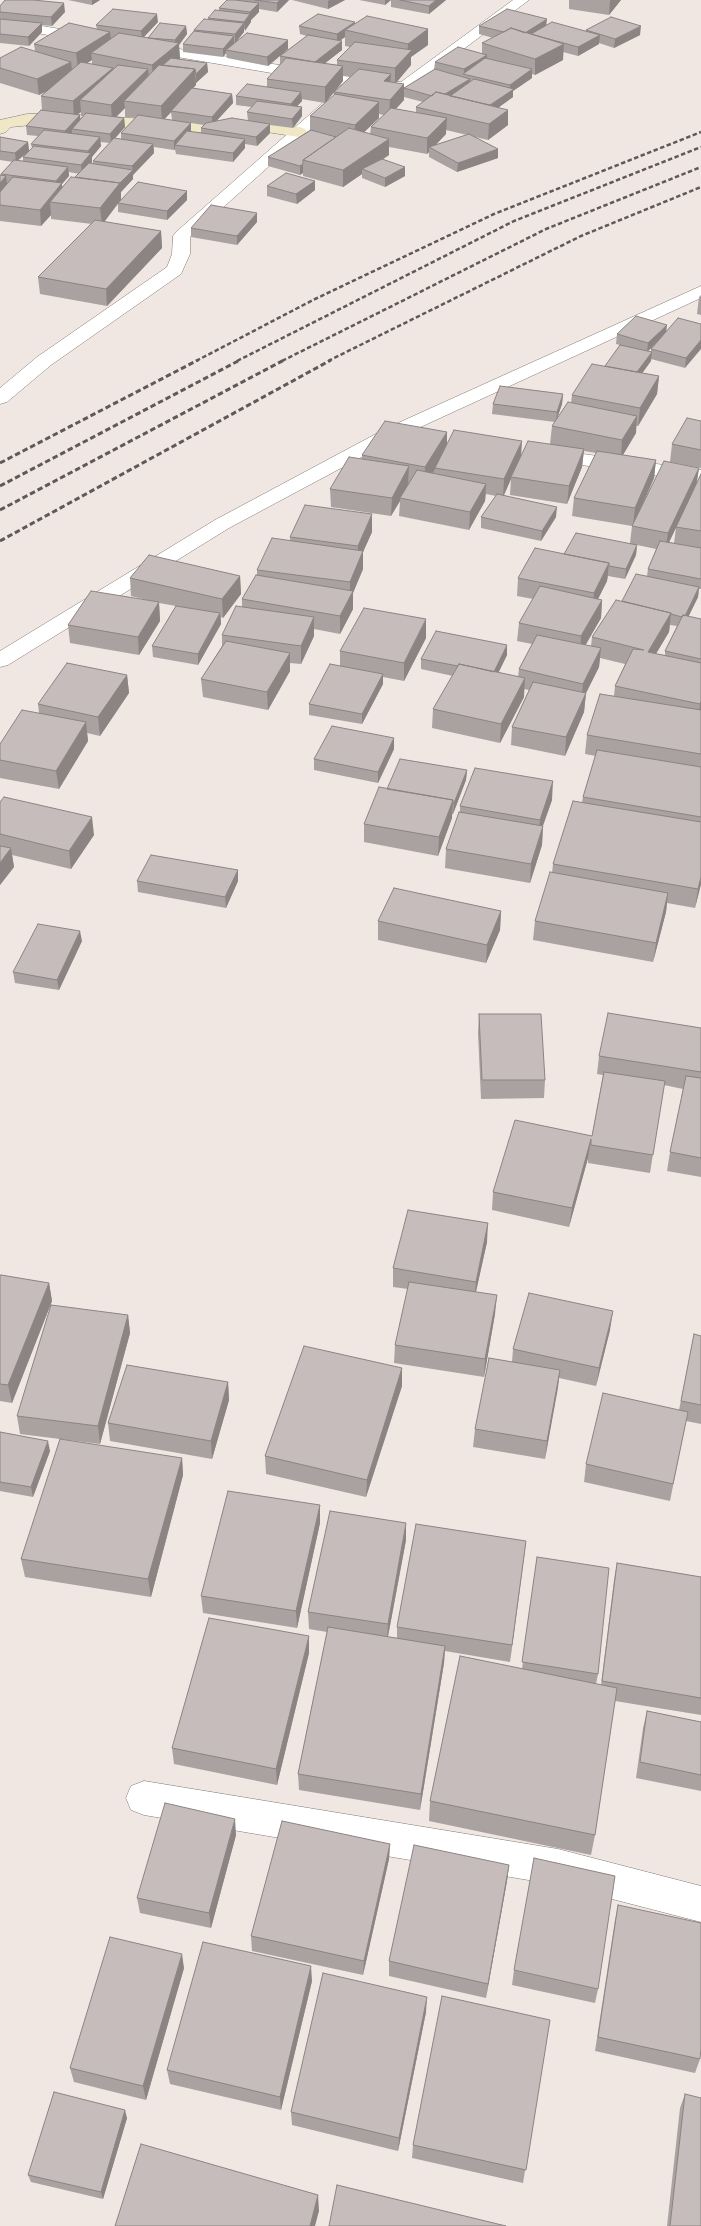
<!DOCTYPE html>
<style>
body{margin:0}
canvas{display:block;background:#f0e7e3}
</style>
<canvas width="701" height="2226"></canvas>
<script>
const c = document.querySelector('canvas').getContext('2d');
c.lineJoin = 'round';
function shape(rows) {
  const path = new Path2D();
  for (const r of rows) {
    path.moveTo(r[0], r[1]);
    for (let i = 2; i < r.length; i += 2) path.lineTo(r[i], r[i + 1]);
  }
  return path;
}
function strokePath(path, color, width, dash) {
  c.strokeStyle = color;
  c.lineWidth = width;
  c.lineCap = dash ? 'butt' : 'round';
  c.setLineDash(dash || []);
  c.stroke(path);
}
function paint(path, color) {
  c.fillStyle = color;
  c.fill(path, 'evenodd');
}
const street = shape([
 [513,0,529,0,409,90,404,92,354,87,142,51,137,50,135,47,137,44,142,43,354,77,401,82,513,0],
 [0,19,90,34,95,35,97,38,95,41,90,42,0,27,0,19],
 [338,92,343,94,346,97,343,100,190,237,190,254,181,274,51,365,7,402,0,404,0,388,37,357,167,267,172,254,173,236,176,232,333,94,338,92],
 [701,286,701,298,401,436,229,528,8,665,0,667,0,651,215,520,387,428,701,286],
 [546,449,701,470,701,482,539,459,536,455,539,451,546,449],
 [144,1781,558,1849,701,1886,701,1922,558,1885,144,1815,131,1810,126,1798,131,1786,144,1781]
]);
const secondary = shape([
 [53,113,206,123,260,121,299,127,305,129,307,132,305,135,299,137,260,131,206,133,53,123,11,127,6,132,0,134,0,120,27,114,53,113]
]);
strokePath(street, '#827a77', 1);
strokePath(secondary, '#827a77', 1);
paint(street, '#fff');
paint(secondary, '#f0e7c6');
strokePath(shape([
 [196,361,315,299,494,214,701,132],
 [237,361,514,221,701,147],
 [282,361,546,229,701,167],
 [328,361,581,236,701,187]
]), '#5f5a58', 2.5, [4.5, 2.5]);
strokePath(shape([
 [0,463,198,360],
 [0,486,240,360],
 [0,510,284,360],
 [0,541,331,360]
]), '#5f5a58', 3, [5.5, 3]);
paint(shape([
 [68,0,100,0,92,5],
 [227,0,289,0,277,12,259,9,259,12,251,20,251,22,244,30,244,32,236,42,288,40,288,49,280,56,307,36,300,34,299,26,355,22,355,24,428,29,428,45,411,57,411,65,396,83,404,84,404,100,396,109,416,113,416,107,423,102,404,97,404,88,434,70,435,62,482,54,482,43,493,38,479,34,479,26,547,25,586,31,586,30,640,35,614,48,599,43,599,44,578,56,563,52,563,60,535,75,532,74,532,78,513,91,513,97,499,107,508,125,488,140,475,137,498,149,498,158,457,172,429,157,429,152,427,154,389,147,389,155,382,159,405,167,405,176,385,187,362,178,362,174,343,187,303,176,303,173,300,175,268,166,268,157,310,130,310,116,334,95,334,92,325,103,301,99,302,101,297,106,302,107,302,116,293,128,270,125,270,133,257,146,245,144,245,148,233,162,176,154,175,149,174,150,154,147,154,153,133,175,133,179,121,192,121,199,187,200,167,220,118,212,118,204,104,222,161,231,162,248,107,306,40,294,38,277,92,224,51,219,51,215,41,226,0,221,0,175,2,175,1,174,13,162,0,160,0,137,28,142,29,151,18,160,23,161,23,157,32,148,31,144,38,136,27,135,26,126,42,110,41,96,46,91,39,95,0,83,0,58,35,51,34,44,97,29,96,25,158,22,144,37,148,38,186,26,187,34,179,45,180,59,207,63,208,72,196,83,196,85,193,88,232,94,233,103,216,121,248,121,247,112,252,107,236,105,236,96,267,87,267,79,280,65,280,56,268,66,227,58,226,53,223,57,183,52,183,44,194,31,194,30,219,10,219,8],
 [345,37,345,46,350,47,337,60,337,65,325,63,342,50,339,41],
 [92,60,92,64,86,63],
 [343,76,350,77,335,91,343,81],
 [125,108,125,117,136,118,121,133,121,139,115,138,125,127,124,118,116,117],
 [81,112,81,116,83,116,80,119,80,115,78,114],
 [171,112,172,120,164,119],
 [379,114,384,115,371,127,370,134,364,132,379,118],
 [191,123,204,125,201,128,201,133,191,132],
 [446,130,467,135,435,145,446,134],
 [100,142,110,143,93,161,93,164,91,164,92,162,92,157,101,146],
 [69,172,79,174,62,187,62,184,69,176],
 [292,0,345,0,328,9],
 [359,0,391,0,385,5],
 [391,0,446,0,429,14,391,7],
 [569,0,621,0,609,15,569,9],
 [0,6,65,12,52,26,42,25,42,32,29,46,0,43],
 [315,181,315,190,297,204,267,196,267,186],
 [257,222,237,245,191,237,191,228],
 [701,295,701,315,697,314,699,297],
 [701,324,685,368,651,359,651,361,642,373,659,376,657,394,638,426,636,426,636,433,623,455,656,460,654,478,641,508,699,468,697,483,701,474,701,589,699,589,698,597,688,617,701,619,701,884,695,908,667,903,666,912,653,962,533,940,535,921,552,873,553,864,582,802,583,797,596,756,585,754,587,735,614,696,615,686,625,664,600,658,599,667,586,693,584,712,565,756,511,745,512,727,529,690,524,689,524,697,500,743,432,728,433,709,453,676,421,669,421,659,507,655,498,673,518,677,519,669,532,644,517,641,519,623,533,599,517,596,518,578,564,554,630,543,632,526,572,516,574,498,596,453,584,451,582,467,567,504,510,495,511,479,504,495,556,517,541,541,481,528,481,517,496,496,486,494,485,501,469,530,399,516,400,501,391,516,331,507,330,489,362,459,362,455,447,432,447,444,521,456,550,444,552,426,555,422,492,414,493,404,563,394,562,404,557,418,571,403,572,395,605,366,620,345,616,344,617,334,666,333],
 [658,341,651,349,651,352,648,351],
 [676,528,674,543,669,542],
 [637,545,656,549,648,569,647,576,622,601,592,637,591,646,585,645,601,618,602,600,598,599,607,581,608,576,625,579,636,555],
 [670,625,677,626,665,651,665,655,656,654,669,632],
 [701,421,701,468,670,462,672,444],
 [372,532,363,552,363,569,353,593,353,609,340,634,314,629,314,636,301,664,290,663,290,671,268,710,203,697,201,679,222,646,222,635,242,607,242,599,257,575,257,570,290,541,290,537],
 [240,576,241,594,223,618,221,617,221,624,198,665,153,657,152,646,176,606,159,603,160,621,139,655,70,643,68,625,155,602,131,596,130,578],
 [426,638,404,681,383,677,383,684,362,724,309,715,309,704,340,666,340,651],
 [127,675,129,693,100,736,87,733,88,741,59,789,0,778,0,744,39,713,38,704],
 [394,738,394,749,378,783,314,770,314,759],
 [467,770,466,780,453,814,452,814,452,818,438,856,364,842,364,824,387,789],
 [552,800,543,826,542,845,530,883,445,868,446,849,460,812,460,806],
 [0,802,94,835,71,869,12,855,14,867,0,885],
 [238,870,238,881,226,908,138,892,137,881],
 [501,911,500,930,486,963,378,940,378,921],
 [82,941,59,990,15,983,13,972],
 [479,1014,545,1080,544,1098,481,1099,478,1033],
 [701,1028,701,1177,667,1171,670,1152,683,1089,664,1085,650,1173,588,1163,588,1158,569,1227,492,1210,493,1192,592,1136,603,1075,597,1074,599,1056],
 [487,1242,476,1292,495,1314,484,1377,394,1363,395,1345,408,1289,393,1287,393,1268],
 [0,1276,49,1283,52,1301,12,1403,0,1401],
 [128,1315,130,1333,100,1444,20,1434,17,1416],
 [610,1330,596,1386,559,1378,545,1459,473,1447,475,1429,512,1362,513,1349],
 [694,1334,701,1336,701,1424,686,1421,670,1501,584,1482,586,1464,679,1410],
 [402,1368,402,1386,366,1497,266,1474,265,1456],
 [228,1382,229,1400,212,1459,110,1441,108,1423],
 [0,1432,50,1451,33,1497,0,1491],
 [182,1458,183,1475,151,1597,25,1577,21,1559],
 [320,1523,297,1628,203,1613,201,1596],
 [406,1540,388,1637,397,1638,397,1627,526,1541,510,1662,445,1651,444,1663,420,1810,299,1790,298,1774,327,1632,309,1629,308,1612],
 [537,1557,598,1674,596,1684,601,1685,614,1580,617,1563,701,1577,701,1715,615,1701,595,1835,591,1855,429,1821,430,1801,522,1669],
 [309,1653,277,1785,174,1764,172,1748],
 [647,1711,701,1722,701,1791,636,1778,643,1728],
 [236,1835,211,1928,140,1913,137,1898],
 [390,1844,389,1859,363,1975,252,1951,251,1936],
 [509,1865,507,1881,486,1998,389,1976,389,1961],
 [618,1905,700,2059,695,2073,595,2051,615,1920],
 [184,1968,146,2100,74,2082,70,2068],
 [514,1970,598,1989,595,2003,512,1985],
 [312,1981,281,2110,170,2084,167,2070],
 [426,2012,398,2151,292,2125,291,2112],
 [550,2020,523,2183,412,2158,413,2145],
 [685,2094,701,2226,667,2226,680,2108],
 [127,2118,103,2199,31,2182,28,2175]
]), '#aaa2a1');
paint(shape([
 [92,0,100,0,92,5],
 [280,0,289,0,277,12,277,3],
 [330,0,345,0,328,9,328,1],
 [385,0,391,0,385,5],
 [436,0,446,0,429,14,429,6],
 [610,0,621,0,609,15],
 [64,3,65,12,52,26,51,17],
 [259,3,259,12,251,20,251,22,245,31,244,22,250,14,250,12],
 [157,14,158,22,142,39,141,31],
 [547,19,546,27,535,35,520,36],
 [355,22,355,30,345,30,345,37,337,43,337,34],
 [42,23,42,32,29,46,28,37],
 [244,23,244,32,235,43,235,34],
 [186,26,187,34,179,45,180,59,153,80,152,65,175,46,175,40],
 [641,26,640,35,614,48,615,39],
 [428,29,428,45,411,57,411,65,395,84,395,68,407,55,408,44],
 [110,32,112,47,91,53,92,60,78,69,76,53],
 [600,35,599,44,578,56,578,47],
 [234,36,234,45,226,50,226,53,223,57,223,49],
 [288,40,288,49,268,66,267,57],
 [342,41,342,50,314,72,314,63],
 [564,44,563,60,535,75,535,59],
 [487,55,487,64,464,74,464,69],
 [71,62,73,78,39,95,37,79],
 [207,63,208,72,196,83,196,74],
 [343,66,343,81,325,103,325,87],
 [113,68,114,83,80,100,81,112,74,117,73,101],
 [148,69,150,85,124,101,125,108,112,121,111,105],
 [195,69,196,85,162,122,161,106],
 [532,69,532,78,513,91,513,97,484,118,484,110,509,92,510,85],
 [391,74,390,89,384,81],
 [470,79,469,88,449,101,439,98],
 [404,84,404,100,389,116,390,100],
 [301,92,302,101,291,113,291,104],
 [232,94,233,103,212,126,212,117],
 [379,102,379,118,355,141,355,125],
 [302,107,302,116,293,128,292,119],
 [508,110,508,125,488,140,489,124],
 [80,115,81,124,72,129,72,133,66,140,65,131],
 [124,118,125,127,111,143,110,134],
 [447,118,446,134,432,149,429,147,429,152,427,154,427,138],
 [191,123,191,132,175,145,175,149,174,150,174,141],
 [270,124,270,133,257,146,256,137],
 [100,137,101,146,92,157,92,162,82,174,81,165,88,156,88,151],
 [245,139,245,148,233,162,233,153],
 [389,139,389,155,366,171,362,169,362,174,343,187,343,170],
 [28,142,29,151,16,162,15,153],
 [153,144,154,153,133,175,133,179,121,192,121,199,102,225,100,208,120,183,133,170,132,166],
 [498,149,498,158,457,172,458,163],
 [303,164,303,173,300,175,300,166],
 [68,167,69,176,62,184,63,200,50,202,51,215,41,226,40,210,57,190,56,181],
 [405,167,405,176,385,187,385,178],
 [6,176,8,192,0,201,0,183],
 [315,181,315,190,297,204,296,194],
 [187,191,187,200,167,220,167,211],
 [257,213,257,222,237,245,237,236],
 [161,231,162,248,107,306,106,289],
 [667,325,666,334,647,352,648,343],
 [701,340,701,349,685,368,686,358],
 [652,352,651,361,633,386,634,376],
 [659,376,657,394,638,426,640,408],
 [563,394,562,404,556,422,557,412],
 [637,416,636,433,621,458,622,440],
 [447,432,447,450,425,485,425,467],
 [522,441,521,458,511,477,511,479,503,497,504,479],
 [584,449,582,467,567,504,569,486],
 [656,460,654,478,633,526,635,508],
 [409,466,408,484,400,498,400,501,391,516,392,498],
 [699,468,696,485,665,551,668,533],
 [486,484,485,501,469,530,470,512],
 [557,507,556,517,541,541,542,531],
 [372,514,372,532,363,552,363,569,353,593,353,609,340,634,340,616,350,596,350,582,357,564,358,546],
 [637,545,636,555,625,579,626,569],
 [609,563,607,581,592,611,594,593],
 [240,576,241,594,223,618,222,599],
 [699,587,698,597,683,628,685,617],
 [602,600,601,618,580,655,581,636],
 [159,602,160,621,139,655,138,637],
 [220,613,221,624,198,665,198,654],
 [671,613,669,632,646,670,648,652],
 [314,617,314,636,301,664,301,646],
 [426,619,426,638,404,681,404,663],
 [507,645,507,655,493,684,493,673],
 [601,648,599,667,586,693,584,712,565,756,566,737,581,702,583,684],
 [290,653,290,671,268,710,267,692],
 [383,674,383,684,362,724,362,714],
 [127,675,129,693,100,736,98,717],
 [525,678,524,697,500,743,501,724],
 [701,701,701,714,697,723,700,704],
 [86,722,88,741,59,789,56,771],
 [394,738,394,749,378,783,378,772],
 [467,770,466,780,453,814,454,803],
 [553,781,552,800,538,839,540,820],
 [453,800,452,818,438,856,439,837],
 [92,817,94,835,71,869,69,851],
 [543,826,542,845,530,883,531,864],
 [11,848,14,867,0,885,0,863],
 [238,870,238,881,226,908,225,897],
 [701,877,701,884,695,908,698,889],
 [668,893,666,912,653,962,656,943],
 [501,911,500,930,486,963,487,945],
 [80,931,82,941,59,990,57,980],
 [591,1139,588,1158,569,1227,572,1208],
 [488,1223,487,1242,474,1300,476,1282],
 [49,1283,52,1301,12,1403,8,1385],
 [497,1295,495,1314,484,1377,485,1359],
 [613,1311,610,1330,596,1386,599,1368],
 [128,1315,130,1333,100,1444,98,1426],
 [402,1368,402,1386,366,1497,367,1480],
 [560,1370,558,1388,545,1459,547,1441],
 [228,1382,229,1400,212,1459,211,1441],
 [48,1441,50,1451,33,1497,31,1487],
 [182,1458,183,1475,151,1597,148,1579],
 [320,1505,320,1523,297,1628,296,1611],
 [406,1523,406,1540,387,1641,388,1624],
 [526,1541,524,1558,510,1662,512,1645],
 [309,1636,309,1653,277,1785,276,1769],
 [445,1646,444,1663,420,1810,421,1794],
 [235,1819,236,1835,211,1928,209,1913],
 [390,1844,389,1859,363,1975,364,1961],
 [509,1865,507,1881,486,1998,488,1984],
 [182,1954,184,1968,146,2100,143,2086],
 [311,1966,312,1981,281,2110,280,2097],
 [427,1997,426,2012,398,2151,399,2138],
 [125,2110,127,2118,103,2199,101,2192],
 [318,2195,319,2211,315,2226,310,2226]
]), '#8b8483');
const building = shape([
 [5,0,33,0,64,3,51,17,0,12,0,6,5,0],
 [227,0,235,0,259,3,250,12,219,8,227,0],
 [255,0,280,0,277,3,255,0],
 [400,0,436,0,429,6,400,0],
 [113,9,157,14,141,31,96,25,113,9],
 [507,9,547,19,525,33,511,28,504,32,479,26,507,9],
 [215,10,250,14,244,22,208,18,215,10],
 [318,14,355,22,337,34,299,26,318,14],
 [367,16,428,29,408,44,345,30,367,16],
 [611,17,641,26,615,39,586,30,611,17],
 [0,19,42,23,28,37,0,34,0,19],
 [204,19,244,23,235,34,194,30,204,19],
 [552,22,600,35,578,47,531,34,552,22],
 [69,23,110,32,76,53,34,44,69,23],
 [160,23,186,26,175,40,148,38,160,23],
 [511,28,564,44,535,59,482,43,511,28],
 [194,31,234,36,223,49,183,44,194,31],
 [119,33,179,43,152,65,91,53,119,33],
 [247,33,288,40,267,57,226,50,247,33],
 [308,35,342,41,315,62,280,56,308,35],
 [355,42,412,50,395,68,337,60,355,42],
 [21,47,71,62,37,79,0,68,0,58,21,47],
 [458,47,487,55,464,69,435,62,458,47],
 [171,58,207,63,196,74,195,69,163,65,171,58],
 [286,58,343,66,325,87,267,79,286,58],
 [485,58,532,69,510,85,463,74,485,58],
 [81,62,113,68,73,101,41,96,81,62],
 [118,65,148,69,111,105,80,100,118,65],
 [159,65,195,69,161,106,124,101,159,65],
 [359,69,391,74,384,81,404,84,390,100,334,92,359,69],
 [435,69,470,79,445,94,436,92,432,96,404,88,435,69],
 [474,79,514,89,490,105,450,96,474,79],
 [247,84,301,92,291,104,236,96,247,84],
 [192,88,232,94,212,117,171,111,192,88],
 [436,92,508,110,489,124,416,107,436,92],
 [335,94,379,102,355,125,310,116,335,94],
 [257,101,302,107,292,119,247,112,257,101],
 [391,108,447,118,427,138,371,127,391,108],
 [41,110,80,115,65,131,26,126,41,110],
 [86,113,124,118,110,134,72,129,86,113],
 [138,115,191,123,174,141,121,133,138,115],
 [232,118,270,124,256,137,201,128,206,123,232,118],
 [349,128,389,139,343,170,303,160,349,128],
 [44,130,100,137,88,151,31,144,44,130],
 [311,130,336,137,303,160,303,164,300,166,268,157,311,130],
 [187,131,245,139,233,153,175,145,187,131],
 [469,134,498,149,458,163,429,147,469,134],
 [0,137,28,142,15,153,0,151,0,137],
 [114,138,153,144,132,166,93,161,114,138],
 [34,146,91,153,81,165,23,157,34,146],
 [382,159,405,167,385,178,362,169,382,159],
 [14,160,68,167,56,181,1,174,14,160],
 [89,163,133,170,120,183,75,177,89,163],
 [286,173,315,181,296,194,267,186,286,173],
 [0,175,6,176,0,183,0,175],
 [13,177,62,183,40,210,0,205,0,192,13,177],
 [71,177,120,183,100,208,50,202,71,177],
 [138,182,187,191,167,211,118,203,138,182],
 [211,205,257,213,237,236,191,228,211,205],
 [95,220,161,231,106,289,38,277,95,220],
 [636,316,667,325,648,343,617,334,636,316],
 [678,318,701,324,701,340,686,358,651,349,678,318],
 [620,345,652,352,637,372,605,366,620,345],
 [592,364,659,376,640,408,572,395,592,364],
 [500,386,563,394,557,412,493,404,500,386],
 [568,402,637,416,622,440,552,426,568,402],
 [687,418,701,421,701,450,672,444,687,418],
 [385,421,447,432,425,467,362,455,385,421],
 [454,430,522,441,504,479,435,468,454,430],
 [528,441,584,449,569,486,511,477,528,441],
 [597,451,656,460,635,508,574,498,597,451],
 [349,457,409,466,392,498,330,489,349,457],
 [664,461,699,468,668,533,632,526,664,461],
 [417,470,486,484,470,512,400,498,417,470],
 [701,474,701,531,676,527,701,474],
 [497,494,557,507,542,531,481,517,497,494],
 [305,505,372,514,358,546,290,537,305,505],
 [576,533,637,545,626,569,609,566,609,563,564,554,576,533],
 [272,538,363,551,350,582,257,570,272,538],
 [660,541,701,548,701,579,648,569,660,541],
 [535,548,609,563,594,593,518,578,535,548],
 [149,555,240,576,222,599,130,578,149,555],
 [636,574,699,587,685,616,683,615,682,617,671,614,671,613,622,601,636,574],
 [256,575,353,591,340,616,242,599,256,575],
 [540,586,602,600,581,636,519,623,540,586],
 [91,591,159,602,138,637,68,625,91,591],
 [616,600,671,613,648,652,701,663,701,701,700,704,615,686,633,649,644,650,592,637,616,600],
 [176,606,220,613,198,654,152,646,176,606],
 [236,606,314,617,301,646,222,635,236,606],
 [364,608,426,619,404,663,340,651,364,608],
 [683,615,701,619,701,659,665,651,683,615],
 [436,631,507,645,494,672,459,664,458,666,421,659,436,631],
 [537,635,601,648,583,684,519,669,537,635],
 [226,641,290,653,267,692,201,679,226,641],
 [67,663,127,675,98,717,38,704,67,663],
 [330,664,383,674,362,714,309,704,330,664],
 [459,664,525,678,501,724,433,709,459,664],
 [533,682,586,693,566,737,512,727,533,682],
 [600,694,701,710,701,754,587,735,600,694],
 [22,710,86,722,56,771,0,760,0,744,22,710],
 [332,726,394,738,378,772,314,759,332,726],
 [597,750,701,767,701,817,583,797,597,750],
 [400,759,467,770,454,803,453,803,453,800,387,789,400,759],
 [475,768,553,781,540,820,460,806,475,768],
 [379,787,453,800,439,837,364,824,379,787],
 [4,797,92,817,69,851,0,834,0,802,4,797],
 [573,801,701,822,701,877,698,889,553,864,573,801],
 [459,812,543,826,531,864,446,849,459,812],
 [0,846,11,848,0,863,0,846],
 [151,855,238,870,225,897,137,881,151,855],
 [550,872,668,893,656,943,535,921,550,872],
 [394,888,501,911,487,945,378,921,394,888],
 [38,924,80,931,57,980,13,972,38,924],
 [608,1013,701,1028,701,1072,599,1056,608,1013],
 [479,1014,541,1014,545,1080,482,1080,479,1014],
 [604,1072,665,1081,653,1155,591,1145,591,1139,572,1208,493,1192,515,1120,592,1136,604,1072],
 [686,1076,701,1078,701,1158,670,1152,686,1076],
 [408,1210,488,1223,476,1282,393,1268,408,1210],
 [1,1275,49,1283,8,1385,0,1384,0,1276,1,1275],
 [409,1282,497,1295,485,1359,395,1345,409,1282],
 [529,1293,613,1311,599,1368,513,1349,529,1293],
 [51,1305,128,1315,98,1426,17,1416,51,1305],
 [694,1334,701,1336,701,1405,681,1401,694,1334],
 [304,1346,402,1368,367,1480,265,1456,304,1346],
 [489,1358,560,1370,547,1441,475,1429,489,1358],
 [127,1365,228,1382,211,1441,108,1423,127,1365],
 [603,1393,688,1412,673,1484,586,1464,603,1393],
 [0,1432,48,1441,31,1487,0,1482,0,1432],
 [60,1439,182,1458,148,1579,21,1559,60,1439],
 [228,1491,320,1505,296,1611,201,1596,228,1491],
 [330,1511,406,1523,388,1624,308,1612,330,1511],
 [416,1524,526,1541,512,1645,397,1627,416,1524],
 [537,1557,609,1568,598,1674,522,1662,537,1557],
 [617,1563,701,1577,701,1698,602,1681,617,1563],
 [209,1618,309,1636,276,1769,172,1748,209,1618],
 [328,1627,445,1646,421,1794,298,1774,328,1627],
 [460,1656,617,1688,595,1835,430,1801,460,1656],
 [647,1711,701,1722,701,1775,640,1762,647,1711],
 [165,1803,235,1819,209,1913,137,1898,165,1803],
 [282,1821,390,1844,364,1961,251,1936,282,1821],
 [414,1845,509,1865,488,1984,389,1961,414,1845],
 [534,1858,615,1876,598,1989,514,1970,534,1858],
 [618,1905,701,1923,701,2048,700,2059,598,2037,618,1905],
 [110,1937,182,1954,143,2086,70,2068,110,1937],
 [203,1942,311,1966,280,2097,167,2070,203,1942],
 [323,1973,427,1997,399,2138,291,2112,323,1973],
 [442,1996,550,2020,526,2170,413,2145,442,1996],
 [54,2092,125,2110,101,2192,28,2175,54,2092],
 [685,2094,701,2098,701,2226,670,2226,685,2094],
 [141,2144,318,2195,310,2226,115,2226,141,2144],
 [337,2185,506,2226,329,2226,337,2185]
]);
paint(building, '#c6bcbb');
strokePath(building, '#8b8483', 1);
</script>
